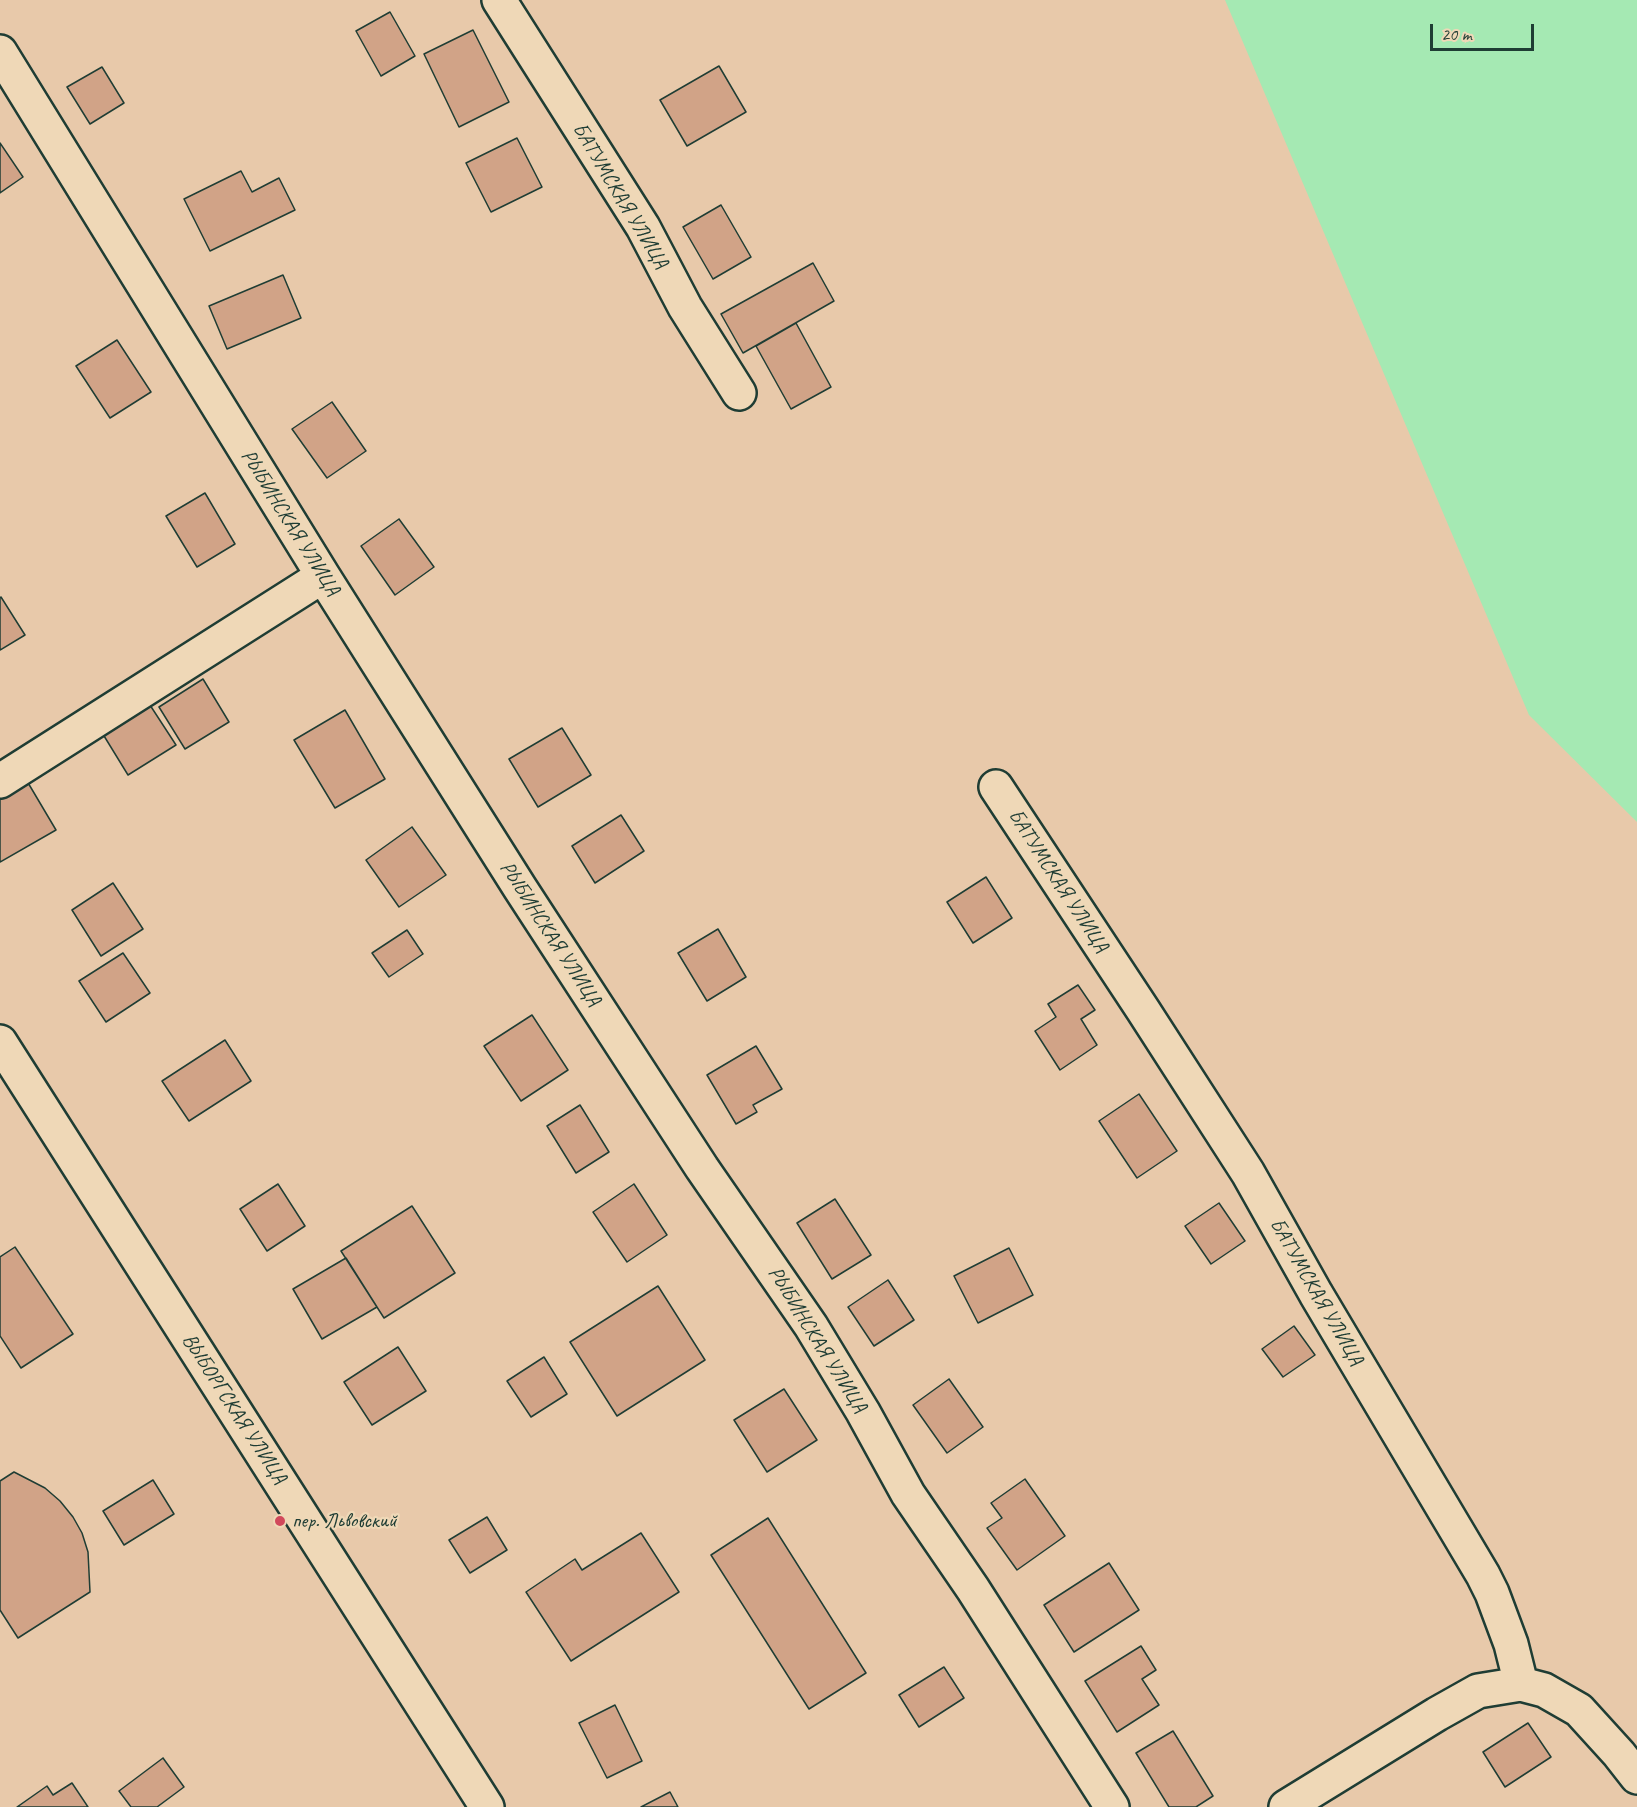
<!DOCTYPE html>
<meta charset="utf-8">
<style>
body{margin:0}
#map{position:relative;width:1637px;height:1807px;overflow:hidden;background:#e8c9aa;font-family:Caveat,sans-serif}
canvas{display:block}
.scale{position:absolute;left:1430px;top:24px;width:104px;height:27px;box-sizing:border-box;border:3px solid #1f3d34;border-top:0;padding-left:8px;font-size:18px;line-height:21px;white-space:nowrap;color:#1f3d34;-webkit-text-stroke:4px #efd8b7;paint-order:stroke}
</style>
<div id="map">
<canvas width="1637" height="1807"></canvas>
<div class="scale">20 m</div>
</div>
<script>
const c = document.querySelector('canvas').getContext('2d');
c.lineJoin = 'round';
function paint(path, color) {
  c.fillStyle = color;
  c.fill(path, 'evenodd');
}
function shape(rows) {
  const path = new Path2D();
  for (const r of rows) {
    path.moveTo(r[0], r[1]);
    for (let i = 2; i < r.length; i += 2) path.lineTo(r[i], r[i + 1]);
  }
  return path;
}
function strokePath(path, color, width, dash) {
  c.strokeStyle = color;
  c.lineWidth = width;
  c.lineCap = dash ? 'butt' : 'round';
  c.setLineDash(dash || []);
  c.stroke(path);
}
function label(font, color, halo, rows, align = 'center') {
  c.font = font + ' Caveat,sans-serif';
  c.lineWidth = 4.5;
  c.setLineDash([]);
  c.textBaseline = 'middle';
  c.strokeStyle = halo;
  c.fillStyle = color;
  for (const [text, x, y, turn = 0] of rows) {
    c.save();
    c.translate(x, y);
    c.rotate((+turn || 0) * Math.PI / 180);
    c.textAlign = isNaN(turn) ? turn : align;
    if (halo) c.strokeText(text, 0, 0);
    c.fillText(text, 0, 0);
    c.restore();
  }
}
paint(shape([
 [1225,0,1637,0,1637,822,1529,715]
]), '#a5e9b3');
const building = shape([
 [390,12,415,56,381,76,356,31,390,12],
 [473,30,509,102,459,127,424,54,473,30],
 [719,66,746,112,687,146,660,100,719,66],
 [102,67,124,103,90,124,67,87,102,67],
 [517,138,542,187,491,212,466,163,517,138],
 [0,143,23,177,0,193,0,143],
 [241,171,252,192,279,178,295,210,210,251,184,199,241,171],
 [721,205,751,257,713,279,683,227,721,205],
 [813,263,834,301,743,353,721,314,813,263],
 [283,275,301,318,227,349,209,306,283,275],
 [796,323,831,387,791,409,756,346,796,323],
 [117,340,151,392,110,418,76,366,117,340],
 [332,402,366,451,327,478,292,429,332,402],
 [205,493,235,544,197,567,166,516,205,493],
 [399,519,434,567,395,595,361,546,399,519],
 [1,597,25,635,0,650,0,598,1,597],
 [203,679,229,722,185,749,159,707,203,679],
 [148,702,176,745,128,775,101,731,148,702],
 [345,710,385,779,335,808,294,740,345,710],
 [562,728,591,775,538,807,509,759,562,728],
 [24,776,56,830,0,862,0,790,24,776],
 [621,815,644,851,595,883,572,846,621,815],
 [412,827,446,875,399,907,366,860,412,827],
 [986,877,1012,918,973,943,947,902,986,877],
 [113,883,143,929,101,956,72,910,113,883],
 [718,929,746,977,707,1001,678,953,718,929],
 [407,930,423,954,389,977,372,953,407,930],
 [123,953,150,993,106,1022,79,981,123,953],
 [1078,985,1095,1010,1081,1019,1097,1045,1060,1070,1035,1031,1056,1017,1048,1004,1078,985],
 [532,1015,568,1070,521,1101,484,1046,532,1015],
 [225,1040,251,1081,189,1121,162,1081,225,1040],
 [756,1046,782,1089,753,1105,757,1112,736,1124,707,1075,756,1046],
 [1139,1094,1177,1151,1137,1178,1099,1121,1139,1094],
 [580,1105,609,1152,576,1173,547,1126,580,1105],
 [278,1184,305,1226,267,1251,240,1209,278,1184],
 [634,1184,667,1235,627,1262,593,1212,634,1184],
 [835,1199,871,1255,832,1279,797,1223,835,1199],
 [1219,1203,1245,1241,1211,1264,1185,1226,1219,1203],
 [412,1206,455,1273,384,1318,341,1251,412,1206],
 [15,1247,73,1334,21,1368,0,1336,0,1257,15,1247],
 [1009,1248,1033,1295,978,1323,954,1276,1009,1248],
 [346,1258,377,1307,322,1339,293,1289,346,1258],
 [888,1280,914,1320,874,1346,848,1307,888,1280],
 [658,1286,705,1360,617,1416,570,1342,658,1286],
 [1294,1326,1315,1355,1283,1377,1262,1349,1294,1326],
 [398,1347,426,1391,372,1425,344,1382,398,1347],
 [544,1357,567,1394,531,1417,507,1381,544,1357],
 [949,1379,983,1427,947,1453,913,1405,949,1379],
 [784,1389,817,1440,767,1472,734,1420,784,1389],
 [14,1472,45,1488,60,1501,73,1517,82,1533,88,1552,90,1592,18,1638,0,1610,0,1481,14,1472],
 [1025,1479,1065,1536,1017,1570,987,1528,1002,1518,991,1503,1025,1479],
 [153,1480,174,1514,124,1545,103,1511,153,1480],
 [487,1517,507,1550,470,1573,449,1540,487,1517],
 [768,1518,866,1673,809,1709,711,1555,768,1518],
 [641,1533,679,1592,571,1661,526,1592,575,1559,582,1570,641,1533],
 [1109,1563,1139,1610,1074,1652,1044,1605,1109,1563],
 [1141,1646,1156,1670,1142,1679,1159,1705,1117,1732,1085,1681,1141,1646],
 [944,1667,964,1698,919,1727,899,1695,944,1667],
 [615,1705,642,1761,607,1778,579,1723,615,1705],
 [1528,1723,1551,1757,1505,1787,1483,1752,1528,1723],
 [1173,1731,1213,1796,1196,1807,1169,1807,1136,1753,1173,1731],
 [163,1758,184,1787,157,1807,131,1807,119,1791,163,1758],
 [72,1783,88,1807,17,1807,47,1786,53,1795,72,1783],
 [670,1792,678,1807,641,1807,670,1792]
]);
paint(building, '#d1a387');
strokePath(building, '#1f3d34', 1.5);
const minor = shape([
 [499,0,643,227,685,307,739,393],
 [0,52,323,576,520,888,702,1168,811,1326,863,1412,908,1494,973,1589,1112,1807],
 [0,781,323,576],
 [996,787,1143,1010,1248,1173,1316,1294,1483,1575,1492,1593,1511,1644,1521,1684,1544,1690,1579,1710,1619,1754,1637,1777],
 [1286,1807,1437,1714,1478,1691,1521,1684]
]);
const tertiary = shape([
 [0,1042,487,1807]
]);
strokePath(minor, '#1f3d34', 38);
strokePath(tertiary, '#1f3d34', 38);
strokePath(minor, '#efd8b7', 33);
strokePath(tertiary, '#efd8b7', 33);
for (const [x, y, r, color] of [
 [280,1521,6,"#d1495b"]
]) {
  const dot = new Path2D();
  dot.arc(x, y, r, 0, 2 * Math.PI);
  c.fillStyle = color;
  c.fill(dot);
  strokePath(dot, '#efd8b7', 2);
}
label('21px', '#1f3d34', '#efd8b7', [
 ["БАТУМСКАЯ УЛИЦА",620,196,59],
 ["РЫБИНСКАЯ УЛИЦА",290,523,58],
 ["БАТУМСКАЯ УЛИЦА",1058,881,57],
 ["РЫБИНСКАЯ УЛИЦА",550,934,57],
 ["БАТУМСКАЯ УЛИЦА",1316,1292,60],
 ["РЫБИНСКАЯ УЛИЦА",817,1340,58],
 ["ВЫБОРГСКАЯ УЛИЦА",234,1409,57]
]);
label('21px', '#1f3d34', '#efd8b7', [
 ["пер. Львовский",292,1521]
], 'left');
</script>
